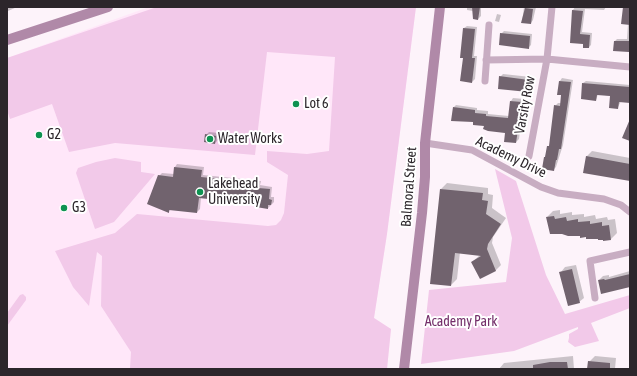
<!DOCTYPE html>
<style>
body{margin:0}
#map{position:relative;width:637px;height:376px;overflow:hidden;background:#fdf3fa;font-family:"Asap Condensed",sans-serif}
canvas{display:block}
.frame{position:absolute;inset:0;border:8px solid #2c262b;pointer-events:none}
</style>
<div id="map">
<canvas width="637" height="376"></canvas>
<div class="frame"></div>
</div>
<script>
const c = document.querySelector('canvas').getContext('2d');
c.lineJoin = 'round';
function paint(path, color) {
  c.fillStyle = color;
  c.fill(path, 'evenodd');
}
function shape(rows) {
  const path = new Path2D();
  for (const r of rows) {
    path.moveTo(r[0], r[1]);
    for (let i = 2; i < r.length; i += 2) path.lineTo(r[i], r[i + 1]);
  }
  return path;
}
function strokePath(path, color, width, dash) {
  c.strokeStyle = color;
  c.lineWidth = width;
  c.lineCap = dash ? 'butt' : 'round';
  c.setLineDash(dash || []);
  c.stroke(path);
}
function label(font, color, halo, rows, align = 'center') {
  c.font = font + ' "Asap Condensed",sans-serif';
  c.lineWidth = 4;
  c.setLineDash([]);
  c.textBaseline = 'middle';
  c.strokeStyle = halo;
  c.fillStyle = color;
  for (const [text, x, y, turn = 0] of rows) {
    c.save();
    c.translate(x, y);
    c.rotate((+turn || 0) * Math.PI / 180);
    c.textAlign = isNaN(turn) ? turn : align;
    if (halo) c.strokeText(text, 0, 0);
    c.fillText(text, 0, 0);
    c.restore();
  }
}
paint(shape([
 [149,7,416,7,387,234,374,318,391,329,387,369,7,369,7,58]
]), '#ffe7f9');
paint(shape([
 [157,7,416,7,387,234,374,318,391,329,387,369,130,369,131,352,101,306,102,256,97,252,89,306,73,287,55,251,115,233,137,214,268,226,276,225,281,220,284,213,288,175,267,162,267,151,307,154,329,151,335,57,267,52,255,155,115,143,69,152,52,104,10,119,7,110,7,58],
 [115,158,141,162,141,172,155,174,114,222,95,229,76,173,78,168,96,162],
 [495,169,516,181,546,275,565,314,630,295,630,308,591,323,599,341,575,347,568,342,569,338,569,334,578,329,578,327,514,351,421,364,429,290,506,282,512,238],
 [23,294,26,297,26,300,7,326,7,313,20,295]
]), '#f2c9e9');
paint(shape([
 [7,7,17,7,8,11],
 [467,7,481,7,481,16,478,19,473,11,467,10],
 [524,7,536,7,533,20,531,23,522,22],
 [575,7,606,7,604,10,585,9,582,32,592,33,591,45,589,47,585,44,571,42,573,10],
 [625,7,630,7,629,51,615,41,617,39,627,39,628,24],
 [497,14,501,15,499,22,495,21],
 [467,26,477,27,474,56,477,56,475,79,472,82,464,57,464,28],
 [504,31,532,34,531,45,528,48,501,34],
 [503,74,531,77,530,88,528,91,500,77],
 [562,78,573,80,563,145,556,167,553,170,545,157,550,144,555,106,558,103,561,103,562,94,560,81],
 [586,81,630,85,630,102,621,101,618,107,611,96,598,94,596,100,583,83],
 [513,98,524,99,519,139,516,142,506,132,474,121,454,107,456,105,477,108,477,110,488,111,488,114,509,116,511,101],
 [209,132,219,133,218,140,215,143,206,135],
 [592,151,630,158,630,180,586,157],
 [177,164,204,167,203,175,261,181,260,185,272,187,271,197,274,197,274,202,268,208,257,203,201,197,200,209,197,212,171,209,169,212,159,176,162,173,174,174,175,167],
 [447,183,488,188,488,194,493,195,492,208,506,218,493,237,492,243,501,265,495,271,472,262,480,255,460,252,457,279,451,285,441,189],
 [560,210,560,214,572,212,572,215,584,214,584,217,595,215,596,219,607,217,608,220,615,219,617,233,611,239,580,235,547,217,553,211],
 [576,265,584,298,579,302,561,272,565,267],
 [630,271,630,286,599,280,603,276,609,275,609,277],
 [573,356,574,369,499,369,504,363],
 [595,356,616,358,615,369,588,369,589,362]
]), '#0003');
paint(shape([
 [472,7,480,7,478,20,473,19],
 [623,7,630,7,630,25,621,24],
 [525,8,533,9,531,24,521,23],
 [572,10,583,11,580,34,590,35,589,48,583,48,583,44,570,43],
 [463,28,475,29,472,58,475,58,472,83,460,81,463,58,460,58],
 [500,33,530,36,529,49,499,45],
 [614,41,630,41,629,52,613,51],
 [499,76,529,80,528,92,498,89],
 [559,81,571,82,561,149,559,149,557,160,556,160,554,171,542,169,544,157,545,157,547,146,549,146,554,105,560,106,561,95,557,95],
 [582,83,630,87,630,103,619,102,618,109,609,108,610,96,597,95,596,101,581,99],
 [510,101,522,102,516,143,504,142,505,133,488,131,483,129,484,126,473,125,473,122,451,121,453,107,475,110,475,113,486,114,486,116,508,118],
 [630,119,630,141,622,138],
 [205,134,216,136,215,144,204,142],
 [586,156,630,164,630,181,583,173],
 [174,167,202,170,201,177,258,183,258,188,270,189,269,199,272,200,271,205,268,205,268,209,256,207,256,204,199,198,197,213,169,210,169,213,147,204,158,175,173,177],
 [440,189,483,193,482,200,488,201,486,214,501,224,488,244,487,249,496,271,480,279,471,262,481,256,455,253,451,286,430,284],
 [554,216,555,219,566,217,567,221,578,219,578,222,590,221,590,224,602,222,602,226,609,225,611,240,603,241,603,240,598,240,598,239,586,239,586,237,580,238,580,236,568,236,562,234,550,234,546,217],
 [572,269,580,303,568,306,559,272],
 [630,274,630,287,601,294,598,280,604,279,605,280],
 [588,361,610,363,610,369,587,369],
 [550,362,567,362,568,369,533,369,533,365]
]), '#71636e');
strokePath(shape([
 [486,60,547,59,630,67],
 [485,81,489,25],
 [425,143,472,150,541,187,558,193,604,199,621,205,630,212],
 [529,156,547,59,552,7],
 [595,298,590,261,630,252]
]), '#c8adc2', 7);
strokePath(shape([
 [7,40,108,7],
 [404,369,422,213,425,177,425,143,440,7]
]), '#b089a8', 10);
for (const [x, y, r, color] of [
 [296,104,4,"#0e9251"],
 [39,135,4,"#0e9251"],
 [210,139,4,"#0e9251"],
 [200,192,4,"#0e9251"],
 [64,208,4,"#0e9251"]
]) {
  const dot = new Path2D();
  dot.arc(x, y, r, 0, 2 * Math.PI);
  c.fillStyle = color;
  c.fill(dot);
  strokePath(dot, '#fff', 1.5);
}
label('14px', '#2c262b', '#fff', [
 ["Lot 6",304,104],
 ["G2",47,135],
 ["Water Works",218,139],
 ["Lakehead",208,184],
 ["University",208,200],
 ["G3",72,208]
], 'left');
label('14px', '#2c262b', '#fff', [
 ["Varsity Row",525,105,-79],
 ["Academy Drive",511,157,26],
 ["Balmoral Street",409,187,-86]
]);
label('14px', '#742f6a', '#fff', [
 ["Academy Park",461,322]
]);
</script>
